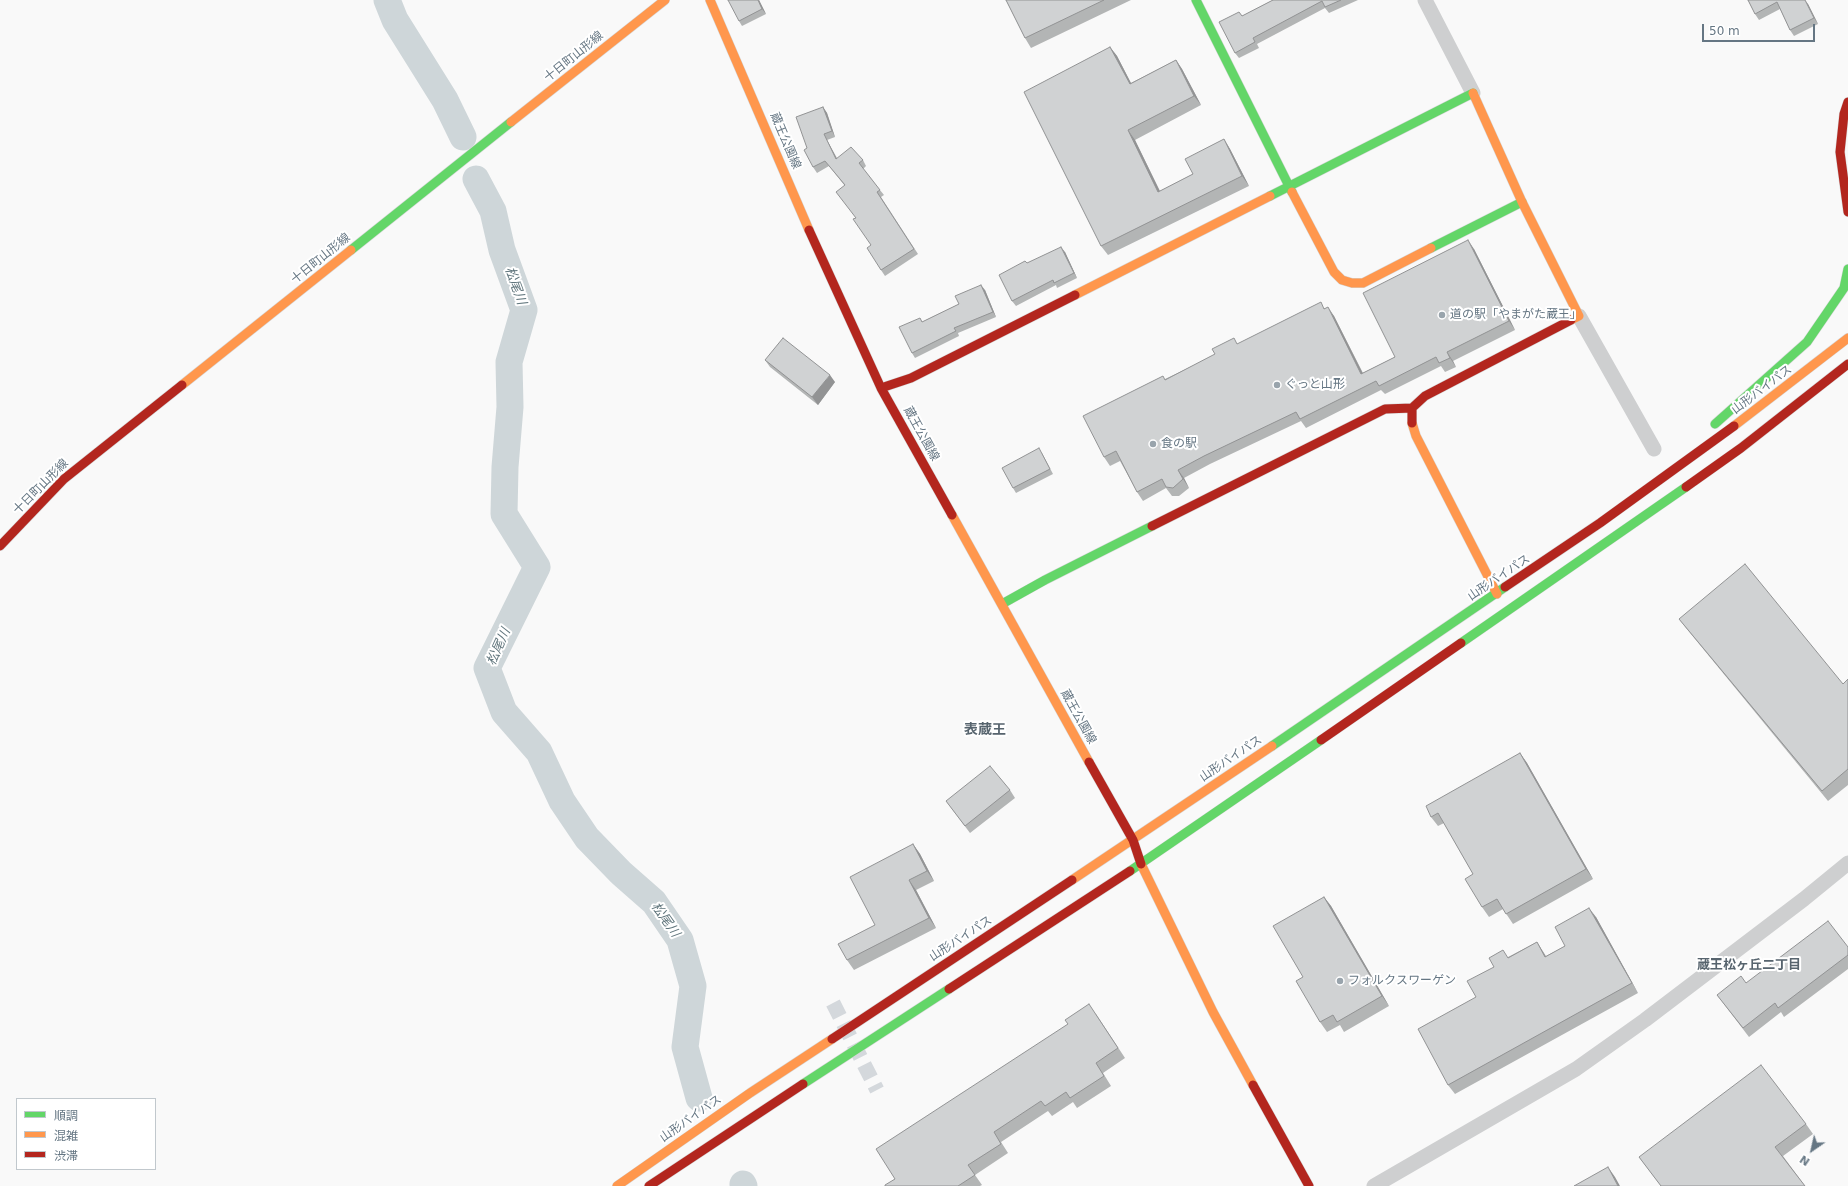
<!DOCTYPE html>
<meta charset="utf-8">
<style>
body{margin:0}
#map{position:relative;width:1848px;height:1186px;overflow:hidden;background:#f9f9f9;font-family:"DejaVu Sans","Noto Sans JP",sans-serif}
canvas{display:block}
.legend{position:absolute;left:16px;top:1098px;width:140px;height:72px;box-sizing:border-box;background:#fff;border:1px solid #c1c8cd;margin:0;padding:5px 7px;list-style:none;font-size:12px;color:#657683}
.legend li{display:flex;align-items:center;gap:8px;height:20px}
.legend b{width:20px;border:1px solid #c1c8cd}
.north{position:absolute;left:1792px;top:1130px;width:40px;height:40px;-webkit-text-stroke:3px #fff;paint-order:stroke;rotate:214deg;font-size:11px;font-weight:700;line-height:16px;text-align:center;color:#657683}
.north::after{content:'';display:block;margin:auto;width:14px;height:18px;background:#657683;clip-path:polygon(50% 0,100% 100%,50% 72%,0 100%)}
.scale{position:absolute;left:1702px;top:24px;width:113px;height:18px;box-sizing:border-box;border:2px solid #657683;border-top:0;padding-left:5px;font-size:12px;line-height:14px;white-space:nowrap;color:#657683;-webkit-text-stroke:3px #fff;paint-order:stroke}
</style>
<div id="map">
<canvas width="1848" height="1186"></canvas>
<ul class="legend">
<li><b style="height:5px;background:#63d668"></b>順調</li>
<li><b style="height:5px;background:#ff974d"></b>混雑</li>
<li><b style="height:5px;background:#b3261e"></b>渋滞</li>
</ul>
<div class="north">N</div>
<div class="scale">50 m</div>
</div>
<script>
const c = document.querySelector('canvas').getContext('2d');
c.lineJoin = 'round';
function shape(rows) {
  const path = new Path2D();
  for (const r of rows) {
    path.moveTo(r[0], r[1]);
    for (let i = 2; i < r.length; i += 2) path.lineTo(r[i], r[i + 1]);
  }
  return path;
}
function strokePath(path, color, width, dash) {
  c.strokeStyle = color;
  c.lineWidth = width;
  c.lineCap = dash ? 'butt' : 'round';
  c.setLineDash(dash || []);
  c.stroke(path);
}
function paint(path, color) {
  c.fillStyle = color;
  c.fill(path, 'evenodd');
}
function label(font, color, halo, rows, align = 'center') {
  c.font = font + ' "DejaVu Sans","Noto Sans JP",sans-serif';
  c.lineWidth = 4;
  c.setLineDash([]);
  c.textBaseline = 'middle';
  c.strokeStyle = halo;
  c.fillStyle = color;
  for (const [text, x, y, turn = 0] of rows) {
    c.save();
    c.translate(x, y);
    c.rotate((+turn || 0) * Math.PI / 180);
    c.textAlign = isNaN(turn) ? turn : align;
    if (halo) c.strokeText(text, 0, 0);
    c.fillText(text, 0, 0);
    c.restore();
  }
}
strokePath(shape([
 [387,0,395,20,445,100,463,137],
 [476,179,493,211,502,250,524,310,509,362,510,407,505,467,504,514,537,567,487,668,504,712,539,752,562,801,587,838,621,873,654,902,680,940,693,986,685,1047,699,1098],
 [743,1184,744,1186]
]), '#ced6d9', 27);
strokePath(shape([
 [833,1003,877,1090]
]), '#d4d8dc', 15, [15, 8]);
const fast = shape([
 [1196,0,1292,192],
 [1270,196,1473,93],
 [1431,248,1522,202],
 [351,250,511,122],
 [1715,424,1807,342,1844,288,1848,269],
 [1002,604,1045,580,1152,526],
 [1461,643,1686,487],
 [1272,746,1505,587],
 [1130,871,1321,740],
 [803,1084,949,989]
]);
const slow = shape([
 [710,0,809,230],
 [1473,93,1522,202,1579,316,1571,320],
 [511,122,665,0],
 [1292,192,1334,272,1342,280,1352,283,1363,283,1431,248],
 [1075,295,1270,196],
 [182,385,351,250],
 [1412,423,1416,436,1497,594],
 [1734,426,1848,338],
 [952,515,1089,762],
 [1141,864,1213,1012,1253,1085],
 [1072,880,1272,746],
 [617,1186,750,1093,832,1039]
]);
const jam = shape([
 [1848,102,1844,114,1840,152,1848,212],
 [809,230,881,388,952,515],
 [881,388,911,378,1075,295],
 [1412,423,1412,408,1425,396,1571,320],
 [1686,487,1741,448,1848,364],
 [1152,526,1385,409,1412,408],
 [0,546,64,479,182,385],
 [1505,587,1600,523,1734,426],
 [1321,740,1461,643],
 [1089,762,1133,840,1141,864],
 [949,989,1130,871],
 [832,1039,1072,880],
 [1253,1085,1309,1186],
 [649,1186,803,1084]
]);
strokePath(fast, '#d5d6d7', 10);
strokePath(slow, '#d5d6d7', 10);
strokePath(jam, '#d5d6d7', 10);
strokePath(shape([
 [1425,0,1473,93],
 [1579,316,1654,449],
 [1374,1186,1576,1069,1645,1020,1804,899,1848,863]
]), '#cecfd0', 15);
strokePath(fast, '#63d668', 9);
strokePath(slow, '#ff974d', 9);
strokePath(jam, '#b3261e', 9);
paint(shape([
 [759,0,766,14,742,26,739,21],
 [1006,0,1131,0,1031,48,1025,38],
 [1273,0,1358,0,1329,13,1325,8,1257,44,1259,48,1239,58,1235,53,1239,12,1242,16],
 [1748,0,1808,4,1818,24,1794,36,1790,30,1780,9,1759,20,1755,14],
 [1110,47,1117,56,1131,83,1176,60,1182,69,1201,105,1135,140,1160,191,1193,174,1224,139,1230,149,1249,186,1108,255,1101,246],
 [823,107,827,113,835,137,827,140,837,158,863,160,866,166,863,169,884,195,881,197,918,254,885,276,881,270,871,245,856,218,845,186,829,166,817,173,813,167,807,148],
 [1474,249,1515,330,1453,361,1456,367,1445,372,1441,366,1385,394,1381,390,1306,428,1301,421,1210,464,1184,478,1189,488,1179,496,1172,496,1166,488,1143,501,1137,492,1120,461,1110,466,1104,457,1165,379,1238,344,1325,308,1334,316,1363,373,1395,357],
 [1065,252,1077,278,1057,288,1056,285,1016,306,1012,301,1025,261,1027,263],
 [985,290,996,317,958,333,959,336,915,358,912,353,920,318,922,322,959,304],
 [765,360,835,382,818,405,770,367],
 [1042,453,1053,474,1016,493,1013,488],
 [1679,619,1843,684,1848,679,1848,785,1828,801,1686,628],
 [1520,753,1527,763,1593,879,1513,924,1503,909,1489,917,1482,907,1473,874,1444,823,1438,826,1431,817],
 [1010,790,1015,798,970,833,946,801],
 [913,844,920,854,934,881,916,890,936,928,854,970,847,960,875,925],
 [1324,897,1331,906,1389,1006,1344,1032,1340,1025,1327,1032,1320,1022,1303,977],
 [1596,917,1638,993,1455,1094,1448,1085,1476,997,1494,967,1508,957,1537,942,1546,956,1565,946],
 [1848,947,1848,969,1784,1017,1781,1012,1749,1037,1717,995,1746,983],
 [1096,1014,1125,1058,1103,1073,1111,1086,1077,1108,1073,1102,1052,1116,1048,1111,1001,1142,1008,1153,975,1175,982,1185,980,1186,885,1186,895,1179],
 [1806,1124,1813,1134,1783,1156,1805,1186,1661,1186,1639,1157]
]), '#b3b5b5');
paint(shape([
 [758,0,759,0,766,14,762,9],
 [1805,0,1808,4,1818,24,1814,18],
 [1110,47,1117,56,1136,93,1130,84],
 [1176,60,1182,69,1201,105,1194,96],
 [823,107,827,113,835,137,832,131],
 [1128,130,1135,140,1165,202,1158,192],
 [824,134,827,140,840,165,836,159],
 [1224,139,1230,149,1249,186,1242,176],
 [1468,240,1474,249,1515,330,1509,321],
 [1061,247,1065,252,1077,278,1074,273],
 [981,285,985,290,996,317,993,312],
 [1328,307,1334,316,1367,382,1361,374],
 [1447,352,1453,361,1456,367,1450,358],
 [830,375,835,382,818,405,812,397],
 [1178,470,1184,478,1189,488,1183,479],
 [1520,753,1527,763,1593,879,1586,869],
 [913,844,920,854,934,881,927,871],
 [909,880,916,890,936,928,929,918],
 [1324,897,1331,906,1389,1006,1382,996],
 [1589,908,1596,917,1638,993,1632,983],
 [1537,942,1552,967,1545,957],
 [1608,1167,1615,1177,1620,1186,1618,1186]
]), '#929394');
const building = shape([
 [728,0,758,0,762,9,739,21,728,0],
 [1006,0,1104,0,1025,38,1006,0],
 [1273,0,1341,0,1325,7,1322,1,1253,38,1255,42,1235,53,1219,22,1239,12,1242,16,1273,0],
 [1748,0,1805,0,1814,18,1790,30,1777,2,1755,14,1748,0],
 [1110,47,1130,84,1176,60,1194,96,1128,130,1158,192,1193,174,1185,159,1224,139,1242,176,1101,246,1024,92,1110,47],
 [823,107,832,131,824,134,836,159,851,147,863,160,859,163,880,190,877,192,914,249,881,270,867,248,871,245,853,219,856,218,836,192,845,185,825,161,813,167,804,150,807,148,796,117,823,107],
 [1468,240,1509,321,1447,352,1450,358,1439,363,1436,357,1379,386,1376,381,1300,419,1296,412,1204,456,1178,470,1183,479,1173,488,1166,487,1162,479,1137,492,1116,451,1104,457,1083,416,1163,376,1165,380,1215,354,1212,349,1234,338,1237,344,1321,302,1324,309,1328,307,1361,374,1395,357,1363,293,1468,240],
 [1061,247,1074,273,1054,283,1053,280,1012,301,999,275,1025,261,1027,263,1061,247],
 [981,285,993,312,954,328,956,331,912,353,899,327,920,318,922,322,959,304,955,296,981,285],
 [783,338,830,375,812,397,765,360,783,338],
 [1039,448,1050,469,1013,488,1002,468,1039,448],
 [1745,564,1843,684,1848,679,1848,769,1822,791,1679,619,1745,564],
 [1520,753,1586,869,1506,914,1497,899,1482,907,1465,879,1473,874,1438,813,1431,817,1426,806,1520,753],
 [990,766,1010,790,965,826,946,801,990,766],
 [913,844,927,871,909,880,929,918,847,960,838,944,875,925,850,877,913,844],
 [1324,897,1382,996,1337,1022,1333,1015,1320,1022,1296,981,1303,977,1273,926,1324,897],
 [1589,908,1632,983,1448,1085,1418,1029,1476,997,1467,981,1494,967,1489,958,1503,950,1508,958,1537,942,1545,957,1565,946,1555,927,1589,908],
 [1828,921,1848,947,1848,955,1778,1008,1775,1003,1743,1028,1717,995,1741,976,1746,983,1828,921],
 [1089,1004,1118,1048,1096,1063,1104,1076,1070,1098,1066,1092,1045,1106,1041,1101,994,1132,1001,1144,968,1165,975,1175,958,1186,885,1186,885,1185,895,1179,876,1149,1068,1024,1065,1020,1089,1004],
 [1761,1065,1806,1124,1775,1147,1805,1186,1661,1186,1639,1157,1761,1065],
 [1608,1167,1618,1186,1574,1186,1608,1167]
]);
paint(building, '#d0d2d3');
strokePath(building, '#929394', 1);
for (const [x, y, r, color] of [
 [1442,315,4,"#99a4ac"],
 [1277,385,4,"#99a4ac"],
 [1153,444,4,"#99a4ac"],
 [1340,981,4,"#99a4ac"]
]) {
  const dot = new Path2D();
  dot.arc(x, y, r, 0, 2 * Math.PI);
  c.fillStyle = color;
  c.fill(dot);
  strokePath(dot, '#fff', 1.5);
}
label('12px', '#657683', '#fff', [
 ["十日町山形線",574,57,-39],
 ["蔵王公園線",785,141,67],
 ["十日町山形線",321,259,-39],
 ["山形バイパス",1762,390,-37],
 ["蔵王公園線",921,434,61],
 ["十日町山形線",41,487,-45],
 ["山形バイパス",1499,578,-34],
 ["蔵王公園線",1078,717,61],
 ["山形バイパス",1231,759,-34],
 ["山形バイパス",961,939,-33],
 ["山形バイパス",691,1119,-35]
]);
label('12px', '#657683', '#fff', [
 ["道の駅「やまがた蔵王」",1450,315],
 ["ぐっと山形",1285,385],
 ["食の駅",1161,444],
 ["フォルクスワーゲン",1348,981]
], 'left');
label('italic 13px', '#60757c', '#fff', [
 ["松尾川",515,286,70],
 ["松尾川",499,647,-66],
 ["松尾川",665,920,55]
]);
label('bold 13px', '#57646e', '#fff', [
 ["蔵王松ヶ丘二丁目",1749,966]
]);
label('bold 14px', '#57646e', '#fff', [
 ["表蔵王",985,730]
]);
</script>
